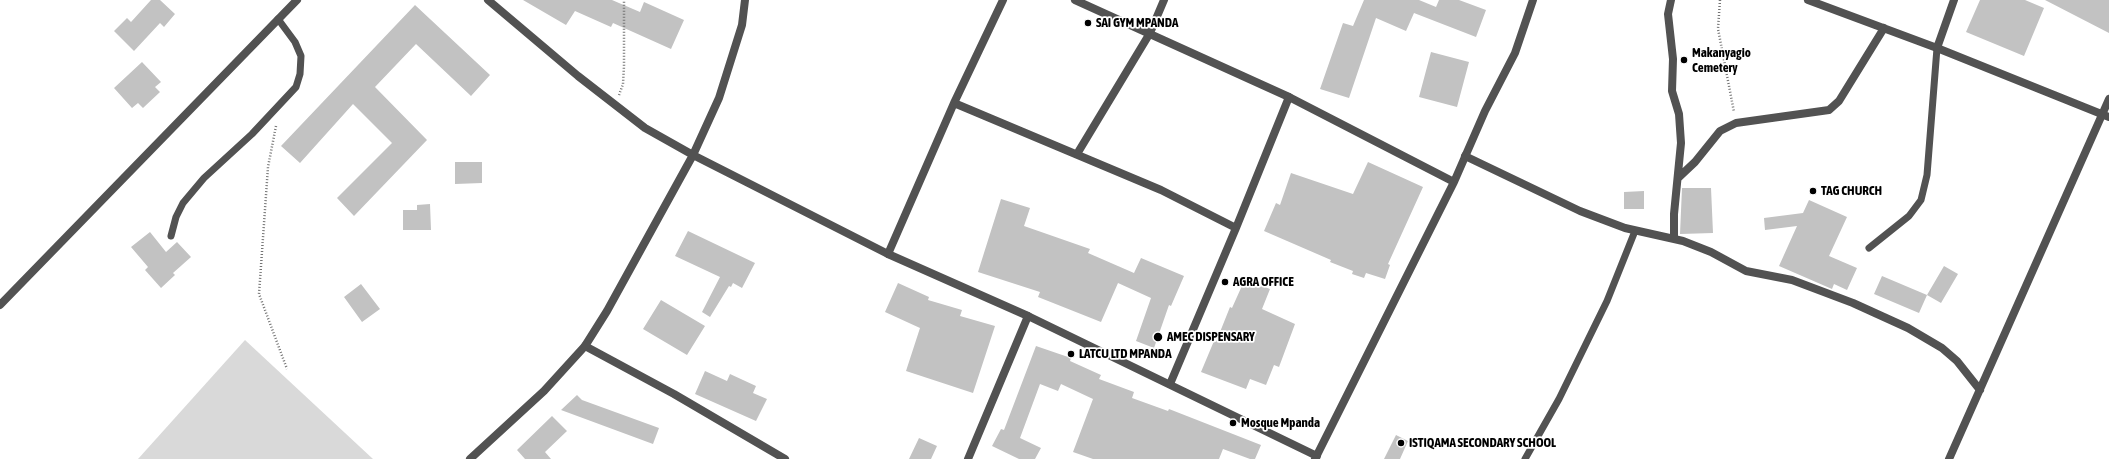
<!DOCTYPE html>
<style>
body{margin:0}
canvas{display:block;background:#fff}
</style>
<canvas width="2109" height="459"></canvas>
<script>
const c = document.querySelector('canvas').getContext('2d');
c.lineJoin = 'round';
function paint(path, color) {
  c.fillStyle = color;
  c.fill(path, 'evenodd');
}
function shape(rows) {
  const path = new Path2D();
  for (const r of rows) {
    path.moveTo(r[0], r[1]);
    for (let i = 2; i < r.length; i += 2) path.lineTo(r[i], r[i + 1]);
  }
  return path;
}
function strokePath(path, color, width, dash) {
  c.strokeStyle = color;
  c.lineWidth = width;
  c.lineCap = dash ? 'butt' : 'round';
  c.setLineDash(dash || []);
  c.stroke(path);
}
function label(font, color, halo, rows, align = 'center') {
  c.font = font + ' "Asap Condensed",sans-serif';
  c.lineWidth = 3.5;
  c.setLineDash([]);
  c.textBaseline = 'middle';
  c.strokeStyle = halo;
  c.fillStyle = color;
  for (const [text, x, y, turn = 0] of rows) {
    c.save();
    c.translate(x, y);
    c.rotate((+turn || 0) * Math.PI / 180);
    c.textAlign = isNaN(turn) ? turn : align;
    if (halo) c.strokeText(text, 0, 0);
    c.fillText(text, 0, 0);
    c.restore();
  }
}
paint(shape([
 [245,340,373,459,138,459]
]), '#d9d9d9');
paint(shape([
 [151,0,160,0,175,14,164,27,160,23,134,51,114,31,127,18,131,22],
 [523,0,612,0,640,12,644,2,684,20,671,49,613,23,611,27,575,11,566,25],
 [1364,0,1419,0,1436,7,1439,0,1459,0,1486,10,1476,37,1414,13,1406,31,1376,18,1349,98,1320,89,1343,23,1353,26],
 [1980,0,2025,0,2044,8,2024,56,1966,32],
 [2045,0,2109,0,2109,33],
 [415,5,490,75,471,96,416,44,375,87,427,140,354,216,337,198,392,143,353,104,300,163,281,146],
 [1431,52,1469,62,1457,107,1419,97],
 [142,62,161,82,155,87,160,92,143,108,138,103,132,108,114,88],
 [455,162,482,162,482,183,455,184],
 [1368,162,1423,187,1388,264,1390,265,1385,279,1366,273,1364,278,1352,274,1353,271,1330,262,1331,260,1264,231,1276,203,1280,205,1291,173,1353,194],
 [1682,188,1711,188,1713,233,1680,234],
 [1644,191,1644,209,1624,209,1624,192],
 [1001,199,1030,208,1024,226,1090,249,1088,253,1134,273,1141,258,1184,276,1171,306,1169,305,1154,348,1136,341,1151,298,1118,283,1101,322,1038,297,1040,292,978,272],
 [1809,200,1847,217,1829,256,1857,268,1847,290,1834,284,1832,289,1779,266,1797,226,1765,230,1764,218,1803,213],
 [430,204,431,230,403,230,403,210,417,210,417,205],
 [688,231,755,263,742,288,733,283,731,287,729,286,710,317,702,312,720,277,675,256],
 [150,232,166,252,177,242,191,257,173,273,175,275,161,288,145,270,148,267,131,247],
 [1944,266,1958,274,1941,303,1927,295],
 [1882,276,1927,295,1919,313,1874,294],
 [1245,279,1270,289,1262,309,1295,324,1279,367,1274,365,1266,385,1250,379,1246,389,1201,372,1214,341,1216,342,1230,307,1232,308],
 [898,283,929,297,928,300,962,310,960,316,995,326,973,393,906,371,920,328,885,312],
 [361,284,380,309,362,322,344,297],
 [661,300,705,326,687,355,643,329],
 [1036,346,1071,358,1070,361,1101,375,1099,379,1134,392,1132,398,1168,411,1169,409,1261,445,1255,459,1250,459,1223,449,1219,459,1093,459,1073,452,1093,399,1061,384,1058,391,1040,384,1020,438,1041,448,1035,459,1019,459,992,446,1001,429,1004,430],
 [705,371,727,381,730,374,756,386,753,393,767,399,756,421,695,394],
 [577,395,582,400,659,428,653,444,561,410],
 [552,416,567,431,545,452,551,459,525,459,517,450],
 [1396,435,1408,441,1400,459,1384,459],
 [919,438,937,446,931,459,909,459]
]), '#c2c2c2');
strokePath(shape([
 [1720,0,1718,29,1734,112],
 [619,95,623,84,624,66,624,0],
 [276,126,268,167,259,294,287,369]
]), '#747474', 2.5, [1, 2]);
strokePath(shape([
 [171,236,176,217,183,203,204,178,252,134,296,87,300,74,301,56,295,42,278,19],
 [1869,248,1909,216,1921,200,1927,175,1937,48],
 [1525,459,1559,399,1607,301,1635,231]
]), '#525252', 7);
strokePath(shape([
 [1671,0,1668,14,1673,59,1672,91,1679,114,1681,143,1674,214,1674,238],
 [1808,0,1937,48,2109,117],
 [1937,48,1954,0],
 [954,103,1161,190,1236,228],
 [1077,154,1150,33],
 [1465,156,1580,211,1625,228,1683,241,1711,252,1746,271,1792,280,1853,303,1908,328,1942,348,1957,361,1980,390],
 [1678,178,1695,162,1720,131,1736,123,1829,110,1839,101,1884,28],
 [888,254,954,103,1003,0],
 [0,305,297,0],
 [585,346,674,394,785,459],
 [1170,384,1236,228,1289,97],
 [968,459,1028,316],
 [1949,459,2109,99]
]), '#525252', 8);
strokePath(shape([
 [488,0,578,76,645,128,693,155,888,254,1028,316,1317,456],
 [1075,0,1289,97,1454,182],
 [1150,33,1164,0],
 [470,459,544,391,585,346,607,311,693,155,719,98,742,25,745,0],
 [1315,459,1454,182,1485,111,1515,53,1533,0]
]), '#525252', 8);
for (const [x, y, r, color] of [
 [1088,23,4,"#000"],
 [1684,60,4,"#000"],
 [1813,191,4,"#000"],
 [1225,282,4,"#000"],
 [1158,337,5,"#000"],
 [1071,354,4,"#000"],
 [1233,423,4,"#000"],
 [1401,443,4,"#000"]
]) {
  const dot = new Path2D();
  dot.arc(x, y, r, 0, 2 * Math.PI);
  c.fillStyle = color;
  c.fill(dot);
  strokePath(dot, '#fff', 1.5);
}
label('bold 13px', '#000', '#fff', [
 ["SAI GYM MPANDA",1096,23],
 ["Makanyagio",1692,53],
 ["Cemetery",1692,68],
 ["TAG CHURCH",1821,191],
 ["AGRA OFFICE",1233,282],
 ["AMEC DISPENSARY",1167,337],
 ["LATCU LTD MPANDA",1079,354],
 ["Mosque Mpanda",1241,423],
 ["ISTIQAMA SECONDARY SCHOOL",1409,443]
], 'left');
</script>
